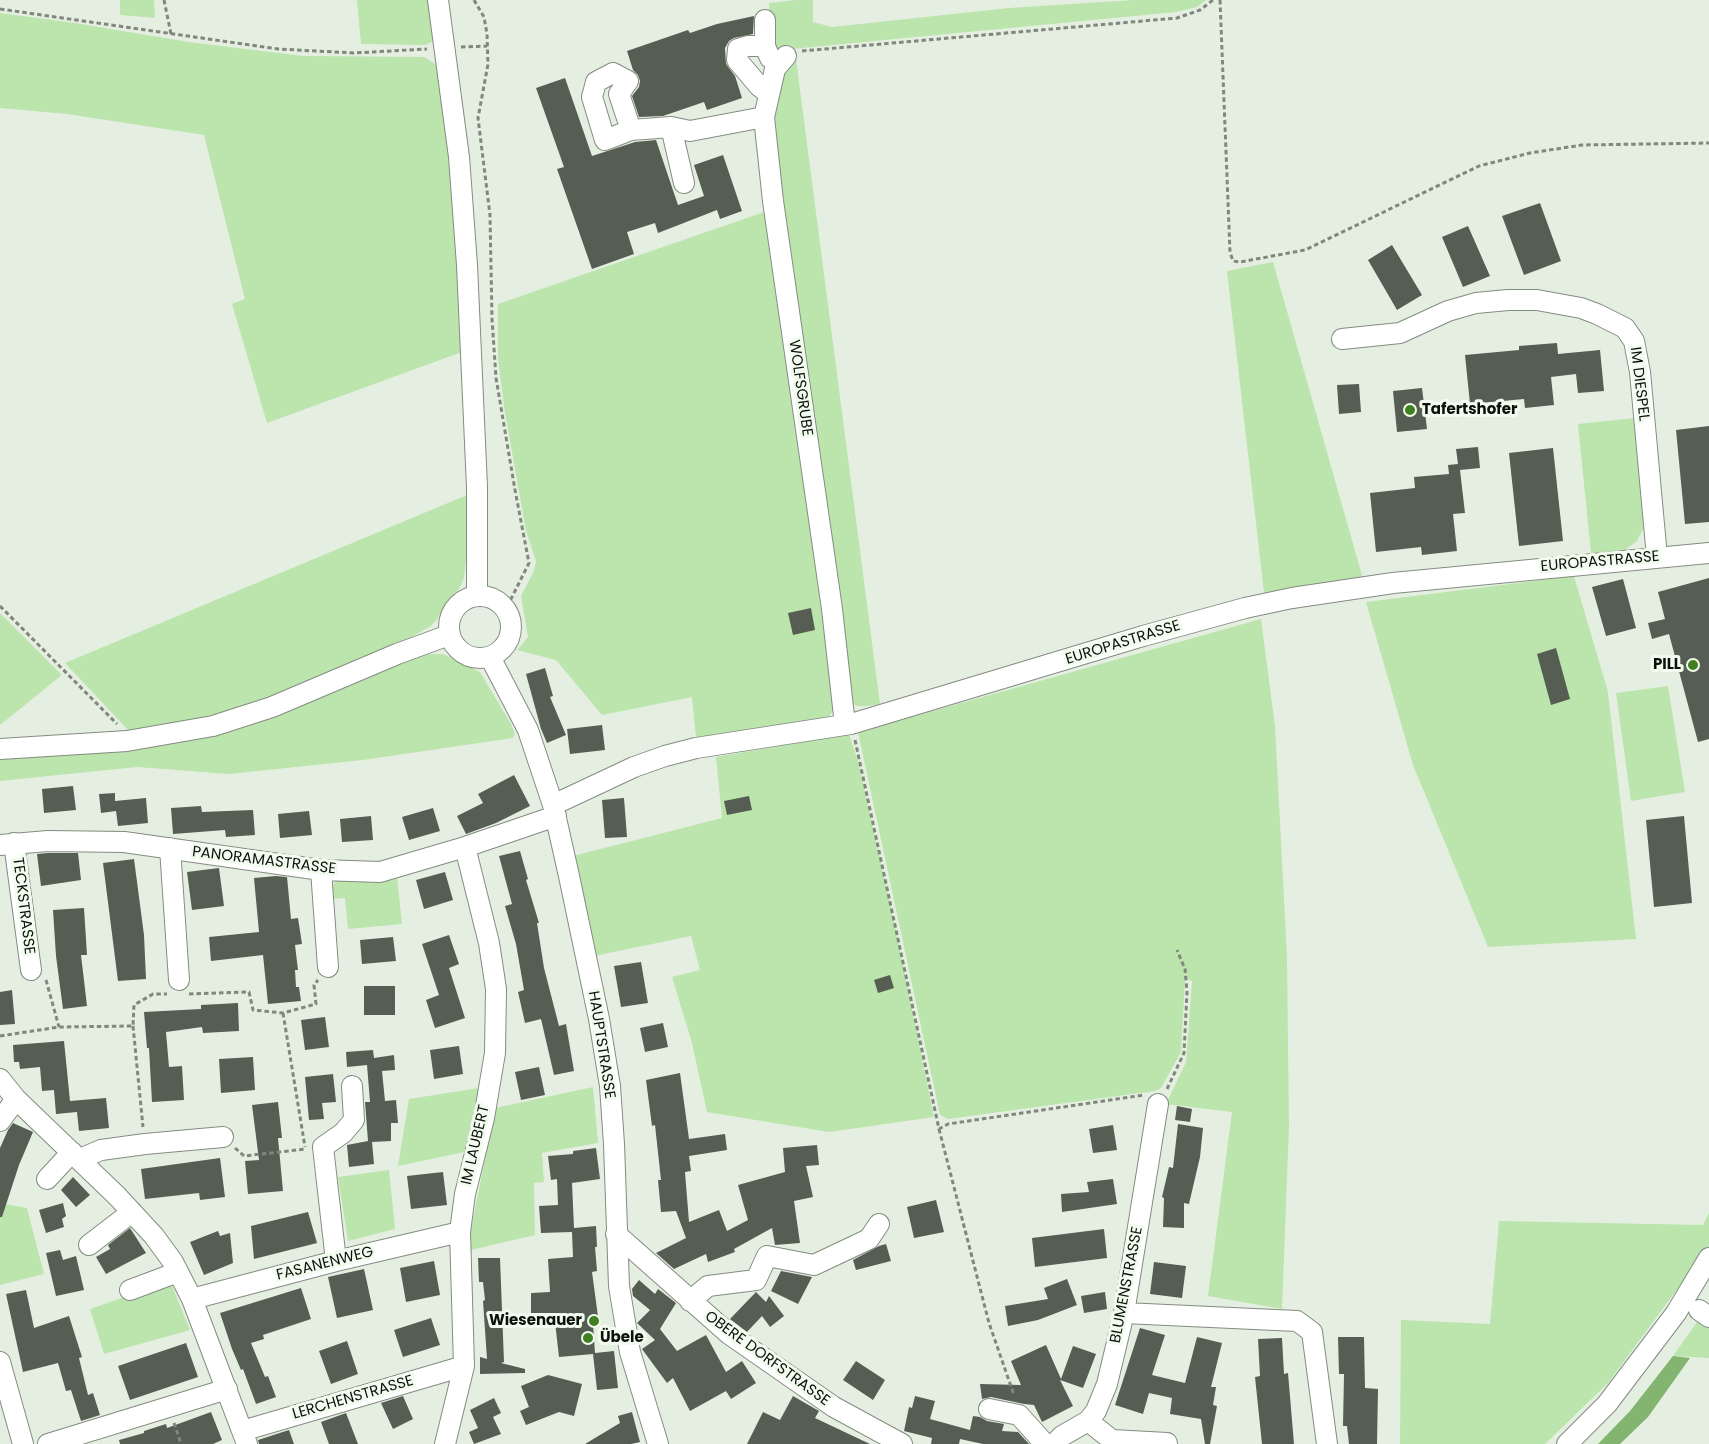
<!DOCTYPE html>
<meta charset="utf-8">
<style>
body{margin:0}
canvas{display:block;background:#e5efe1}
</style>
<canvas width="1709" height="1444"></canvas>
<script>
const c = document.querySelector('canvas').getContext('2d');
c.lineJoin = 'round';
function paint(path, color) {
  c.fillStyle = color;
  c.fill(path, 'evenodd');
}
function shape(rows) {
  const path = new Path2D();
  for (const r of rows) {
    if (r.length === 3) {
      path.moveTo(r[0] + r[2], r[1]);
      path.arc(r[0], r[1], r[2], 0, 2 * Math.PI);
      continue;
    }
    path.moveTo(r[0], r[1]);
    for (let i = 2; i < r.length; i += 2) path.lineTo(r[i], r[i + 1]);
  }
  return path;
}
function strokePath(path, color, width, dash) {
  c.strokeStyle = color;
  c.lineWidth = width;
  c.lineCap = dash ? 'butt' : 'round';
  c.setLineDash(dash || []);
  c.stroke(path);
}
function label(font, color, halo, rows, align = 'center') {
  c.font = font + ' Poppins,sans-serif';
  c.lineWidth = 6;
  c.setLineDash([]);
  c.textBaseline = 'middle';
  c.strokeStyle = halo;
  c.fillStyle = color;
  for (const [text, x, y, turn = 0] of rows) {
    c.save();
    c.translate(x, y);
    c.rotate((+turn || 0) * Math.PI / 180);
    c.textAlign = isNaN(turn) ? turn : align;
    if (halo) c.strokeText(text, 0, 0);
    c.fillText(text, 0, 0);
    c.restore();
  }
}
paint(shape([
 [120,0,154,0,155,18,120,15],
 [357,0,430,0,436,34,433,41,426,45,361,44],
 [796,0,813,0,813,22,832,27,1009,8,1134,0,1206,0,1197,7,1176,12,771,51,769,3],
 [0,13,75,23,189,42,303,56,424,57,438,66,457,227,462,352,267,423,232,304,245,299,204,135,67,114,0,108],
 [796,59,880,704,867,706,857,706,852,703,771,116,781,72],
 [770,210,836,706,828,718,696,738,692,697,602,715,556,660,517,650,528,637,521,596,534,571,536,561,526,531,504,407,498,358,498,304],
 [1273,262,1363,579,1264,593,1227,271],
 [1635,418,1644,524,1643,529,1637,541,1625,550,1591,553,1578,424],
 [467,495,468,540,464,578,459,589,448,600,437,619,431,626,397,645,308,685,216,719,131,733,65,663],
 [1574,576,1608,692,1636,939,1488,947,1413,765,1366,602],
 [0,613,62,675,0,725],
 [1261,619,1275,726,1287,957,1289,1126,1282,1309,1208,1296,1232,1112,1166,1104,1186,1062,1192,981,1185,979,1181,1052,1161,1088,1155,1091,948,1119,940,1115,858,732],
 [430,654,443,654,480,672,511,724,515,734,513,738,363,760,229,774,137,767,0,781,0,758,139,747,212,735,272,716,417,656],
 [1668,686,1685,792,1631,801,1616,693],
 [849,734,858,761,895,926,934,1117,829,1132,707,1112,692,1043,672,977,700,970,691,936,594,956,573,856,722,818,716,757],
 [397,877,402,924,348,929,345,898,333,899,333,887,335,882,338,880,379,880],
 [593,1087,598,1143,542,1153,544,1182,534,1183,535,1235,471,1250,471,1230,495,1108],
 [479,1088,464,1152,398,1166,409,1099],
 [389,1170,395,1229,348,1241,338,1177],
 [0,1203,27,1208,44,1274,0,1285],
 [1709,1213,1709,1246,1608,1383,1545,1444,1400,1444,1401,1320,1490,1324,1499,1221,1703,1225],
 [170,1281,190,1330,104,1354,90,1309],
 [1709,1305,1709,1358,1673,1356]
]), '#bce4ad');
paint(shape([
 [1673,1356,1690,1358,1648,1417,1620,1444,1598,1444,1630,1411]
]), '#83b570');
paint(shape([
 [754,16,753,34,734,38,729,41,725,48,726,64,735,76,742,98,707,110,704,102,663,116,639,117,632,96,639,87,640,81,638,75,633,70,627,51,688,30,690,33,717,24],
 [565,78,592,156,635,142,656,140,678,205,704,196,694,165,723,155,742,211,720,219,717,210,658,233,655,223,627,232,634,254,592,269,557,169,564,167,536,88],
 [1540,203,1561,261,1524,275,1502,216],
 [1468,226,1490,276,1463,287,1442,237],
 [1392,245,1422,295,1397,310,1368,260],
 [1557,343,1558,354,1600,350,1604,391,1578,393,1576,374,1551,377,1554,405,1525,408,1524,399,1470,404,1465,355,1519,350,1519,346],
 [1359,384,1361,412,1339,414,1337,385],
 [1422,388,1427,429,1397,432,1393,391],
 [1709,426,1709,522,1685,524,1676,430],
 [1478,447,1480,468,1460,470,1465,513,1453,514,1457,551,1422,555,1421,547,1376,552,1370,493,1415,488,1414,477,1449,474,1448,465,1458,464,1456,449],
 [1553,448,1563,541,1519,546,1509,453],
 [1709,578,1709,739,1698,742,1669,634,1652,639,1648,623,1665,619,1658,592],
 [1623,579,1636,628,1606,636,1592,587],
 [811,608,815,630,793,635,788,613],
 [1556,648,1570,699,1551,705,1537,654],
 [545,668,553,696,550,697,566,735,547,743,541,729,526,674],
 [602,725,605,750,570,754,567,729],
 [514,775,530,806,496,823,466,834,457,816,483,803,478,794],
 [73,786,76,810,44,813,42,789],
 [115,793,115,801,146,798,148,823,118,826,116,811,101,813,99,794],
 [749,796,752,810,727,815,724,801],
 [624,798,627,837,605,838,602,800],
 [201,806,202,812,253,810,255,835,226,837,225,830,173,834,171,808],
 [433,808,440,831,409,840,402,817],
 [309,811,312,835,280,838,278,814],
 [371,816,373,840,342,842,340,819],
 [1684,816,1692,903,1654,907,1646,820],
 [520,851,528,879,526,880,539,923,537,923,544,968,559,1026,566,1024,574,1071,554,1075,541,1019,525,1023,518,992,524,990,516,944,505,906,512,904,499,856],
 [48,853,78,853,81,880,41,886,37,854],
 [134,859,144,935,146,979,118,981,103,863],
 [219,868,224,906,192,910,187,872],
 [445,872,453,900,424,909,416,880],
 [276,876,287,877,291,919,298,918,302,944,295,945,298,970,295,970,296,987,299,987,301,1001,268,1004,263,955,211,961,209,937,259,932,254,878],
 [84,908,87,955,81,955,87,1006,63,1009,56,956,53,910],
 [449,935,459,964,449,968,465,1018,435,1028,426,1000,439,995,422,944],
 [393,937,396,961,362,964,360,940],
 [641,962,648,1003,621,1007,614,966],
 [890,975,894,988,878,993,874,980],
 [364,986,395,986,395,1015,364,1015],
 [12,990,15,1024,0,1025,0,992],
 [238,1003,239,1031,203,1033,202,1027,166,1032,169,1067,182,1066,184,1100,152,1102,149,1048,147,1048,144,1012,201,1009,201,1005],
 [325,1017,329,1047,305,1050,301,1020],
 [663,1023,668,1047,645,1052,640,1028],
 [64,1041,70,1101,106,1098,109,1128,79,1131,77,1112,56,1114,54,1090,42,1091,40,1067,20,1069,19,1062,14,1062,13,1045],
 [459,1046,463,1074,434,1079,430,1050],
 [373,1050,374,1058,394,1055,395,1070,382,1071,385,1101,396,1100,398,1123,391,1123,391,1141,372,1142,374,1164,349,1167,347,1145,368,1141,365,1102,370,1102,367,1065,347,1067,346,1052],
 [253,1057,255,1090,221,1093,219,1059],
 [539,1067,545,1095,521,1100,515,1072],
 [680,1073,689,1139,725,1134,727,1150,689,1156,691,1171,685,1172,689,1222,719,1210,727,1231,748,1220,738,1185,785,1172,783,1148,817,1145,819,1165,806,1166,813,1197,794,1201,800,1243,775,1245,772,1228,734,1249,735,1252,708,1262,706,1254,674,1269,656,1253,686,1238,676,1211,661,1212,658,1180,661,1180,655,1125,652,1126,646,1080],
 [333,1074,336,1102,322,1103,324,1119,309,1120,305,1077],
 [278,1102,282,1138,278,1138,283,1191,248,1194,245,1161,259,1160,252,1105],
 [1177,1106,1192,1109,1190,1122,1175,1120],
 [13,1123,33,1132,19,1165,2,1217,0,1217,0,1148,8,1130],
 [1178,1124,1203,1128,1200,1157,1189,1204,1184,1203,1184,1228,1163,1227,1164,1198,1162,1197,1169,1167,1173,1168],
 [1113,1125,1117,1150,1093,1153,1089,1129],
 [596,1148,600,1179,572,1183,574,1228,596,1226,597,1247,595,1247,597,1271,592,1272,599,1324,593,1324,595,1353,614,1351,618,1388,597,1390,593,1354,559,1357,554,1313,531,1313,531,1293,550,1292,548,1259,573,1257,572,1232,541,1233,539,1206,558,1205,557,1179,551,1180,548,1156,573,1154,573,1151],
 [220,1158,225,1197,200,1200,199,1193,145,1199,141,1169],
 [443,1172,447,1205,411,1209,407,1176],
 [73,1177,90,1195,76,1207,61,1190],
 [1113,1179,1117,1204,1062,1212,1061,1194,1089,1192,1087,1182],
 [936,1200,944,1232,914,1238,907,1207],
 [63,1203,66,1216,62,1219,64,1227,46,1233,39,1210],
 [308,1212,317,1243,254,1259,251,1226],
 [130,1228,146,1253,106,1274,96,1257,110,1249,108,1245],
 [1104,1229,1107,1258,1035,1267,1032,1238],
 [218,1231,220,1236,230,1233,233,1263,204,1275,190,1242],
 [886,1244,891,1261,856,1270,853,1260,879,1246],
 [60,1250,63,1260,76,1256,84,1290,56,1296,46,1253],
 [478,1258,500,1258,504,1362,501,1363,525,1369,525,1373,480,1374,480,1357,487,1359,483,1301,485,1300,483,1282,479,1282],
 [434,1261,440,1295,406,1302,400,1268],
 [1154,1262,1186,1266,1182,1298,1150,1294],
 [364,1269,373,1310,337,1318,328,1277],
 [781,1271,812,1277,798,1304,771,1291],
 [1067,1279,1077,1305,1038,1320,1008,1326,1005,1306,1048,1299,1044,1288],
 [639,1280,655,1294,658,1289,676,1303,660,1329,677,1351,706,1335,726,1372,742,1361,756,1383,731,1399,726,1391,690,1411,673,1378,667,1383,642,1349,655,1340,637,1323,650,1310,633,1296,632,1289],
 [301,1288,311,1319,263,1335,264,1339,251,1343,265,1377,268,1376,276,1397,256,1404,243,1369,241,1370,232,1349,220,1313],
 [26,1290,34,1328,69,1316,82,1357,79,1358,88,1395,93,1393,100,1415,81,1421,71,1390,66,1391,58,1363,23,1372,6,1294],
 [756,1292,766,1302,769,1296,784,1316,770,1327,762,1316,747,1332,730,1319],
 [1105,1292,1107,1309,1084,1313,1081,1296],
 [431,1318,440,1345,403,1357,394,1330],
 [1140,1328,1165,1335,1152,1375,1185,1383,1197,1337,1222,1343,1211,1387,1216,1387,1213,1405,1217,1406,1210,1444,1205,1444,1201,1419,1170,1414,1172,1398,1149,1393,1143,1414,1115,1405],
 [1338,1337,1364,1337,1365,1388,1378,1389,1377,1444,1349,1444,1347,1426,1343,1426,1344,1374,1339,1374],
 [1282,1338,1284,1374,1288,1373,1294,1444,1262,1444,1255,1377,1260,1376,1258,1339],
 [347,1341,358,1374,331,1384,319,1351],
 [186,1343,198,1377,130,1400,118,1366],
 [1046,1345,1061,1379,1073,1346,1096,1354,1083,1388,1060,1380,1073,1406,1042,1422,1034,1405,1024,1404,991,1397,982,1399,980,1384,1021,1385,1011,1361],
 [856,1361,885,1380,873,1400,843,1380],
 [548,1375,582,1384,574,1416,559,1412,526,1425,520,1411,529,1407,521,1386],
 [403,1396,413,1419,393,1429,381,1403],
 [793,1396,819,1411,815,1418,870,1444,747,1444,763,1412,780,1420],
 [915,1396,935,1401,930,1419,970,1430,973,1416,980,1417,987,1421,1004,1424,1002,1431,1018,1432,1029,1444,983,1444,960,1439,959,1444,931,1444,932,1438,904,1431,909,1407,912,1408],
 [494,1398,501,1413,493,1417,501,1434,474,1444,469,1432,478,1428,470,1410],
 [211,1412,222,1440,213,1444,120,1444,119,1440,144,1433,144,1431,166,1424,167,1428],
 [632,1412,640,1442,631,1444,585,1444,620,1423,618,1416],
 [346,1413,358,1444,329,1444,321,1422],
 [289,1430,294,1444,259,1444,258,1440]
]), '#565e53');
const minor = shape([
 [438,0,459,157,467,265,477,487,477,595],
 [765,20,765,46,770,58],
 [765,46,748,46,738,49,737,60,759,86,768,93],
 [786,56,775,69,764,117,773,201,832,609,845,725],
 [671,127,684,183],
 [631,130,605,140,592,97,596,82,613,73,628,81,619,94,631,130,671,127,690,131,764,117],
 [1342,339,1400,333,1448,311,1476,303,1508,300,1537,300,1581,308,1597,314,1625,328,1634,341,1640,372,1657,557],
 [480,627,31],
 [490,657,528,730,553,805,569,876,599,1019,610,1086,614,1144,619,1286,630,1352,658,1444],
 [0,749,127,741,213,726,272,707,397,654,449,635],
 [553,805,634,767,665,756,696,748,851,724,1143,636,1245,608,1292,598,1393,583,1709,553],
 [14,843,31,970],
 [0,845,48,841,124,842,321,870,380,872,465,847,556,816],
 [170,848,179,980],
 [321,870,328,967],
 [0,1079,16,1099,117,1196,154,1236,173,1262,192,1299,247,1444],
 [0,1121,16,1099],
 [80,1159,101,1150,145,1144,223,1137],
 [47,1179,72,1152],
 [616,1234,729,1334,834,1407,902,1444],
 [89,1245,132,1212],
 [336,1261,323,1147,343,1133,354,1120,352,1086],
 [130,1290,178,1272],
 [192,1299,336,1261,460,1232],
 [690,1301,708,1286,756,1280,767,1256,814,1265,869,1239,879,1224],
 [1699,1310,1709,1317],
 [1124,1313,1297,1321,1312,1332,1327,1444],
 [0,1362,23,1444],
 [989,1409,1019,1415,1045,1444],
 [1088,1421,1112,1440,1167,1443],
 [242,1431,464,1366],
 [48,1444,227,1389],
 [445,1444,464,1366,460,1232,465,1194,484,1118,495,1053,496,989,489,943,465,847],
 [1054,1444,1062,1436,1088,1421,1096,1411,1107,1384,1124,1313,1158,1104],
 [1567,1444,1607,1404,1676,1313,1709,1258]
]);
strokePath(minor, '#838c80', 22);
strokePath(shape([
 [164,0,171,34],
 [474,0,484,17,487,34,488,64,478,118,490,215,492,319,496,378,515,490,529,563,506,609],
 [1220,0,1230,252,1233,261,1240,262,1305,250,1479,166,1530,153,1582,145,1709,143],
 [0,9,278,49,354,53,427,49],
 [461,47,487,46],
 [802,51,1177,18,1200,10,1213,0],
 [0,606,117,724],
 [855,740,939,1129,948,1124,1144,1095],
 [46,980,59,1027],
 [189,994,249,992,253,1010,283,1013,316,1004,314,985,318,980],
 [283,1013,305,1147],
 [133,1026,143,1127],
 [0,1036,59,1027,133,1026,134,1005,153,994,167,994],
 [1167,1089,1184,1053,1187,992,1185,969,1177,950],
 [939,1129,989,1323,1014,1395],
 [235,1148,244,1156,306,1149],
 [174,1423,181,1444]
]), '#80877d', 3, [4.5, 3]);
strokePath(minor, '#fff', 20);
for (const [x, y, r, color] of [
 [1410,410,6,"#408020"],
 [1693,665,6,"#408020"],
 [594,1321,6,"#408020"],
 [588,1338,6,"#408020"]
]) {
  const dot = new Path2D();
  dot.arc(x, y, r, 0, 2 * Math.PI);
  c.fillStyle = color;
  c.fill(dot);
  strokePath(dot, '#f2fcee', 2);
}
label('15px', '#0d110c', '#f2fcee', [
 ["IM DIESPEL",1639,384,83],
 ["WOLFSGRUBE",800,388,82],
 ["EUROPASTRASSE",1600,562,-5],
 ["EUROPASTRASSE",1123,643,-17],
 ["PANORAMASTRASSE",264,861,7],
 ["TECKSTRASSE",23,906,83],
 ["HAUPTSTRASSE",601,1045,81],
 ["IM LAUBERT",476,1145,-77],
 ["FASANENWEG",325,1264,-14],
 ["BLUMENSTRASSE",1127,1285,-79],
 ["OBERE DORFSTRASSE",767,1359,36],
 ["LERCHENSTRASSE",353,1398,-16]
]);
label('bold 15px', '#0d110c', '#f2fcee', [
 ["Tafertshofer",1422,410],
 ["PILL",1681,665,"right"],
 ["Wiesenauer",582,1321,"right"],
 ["Übele",600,1338]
], 'left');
</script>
